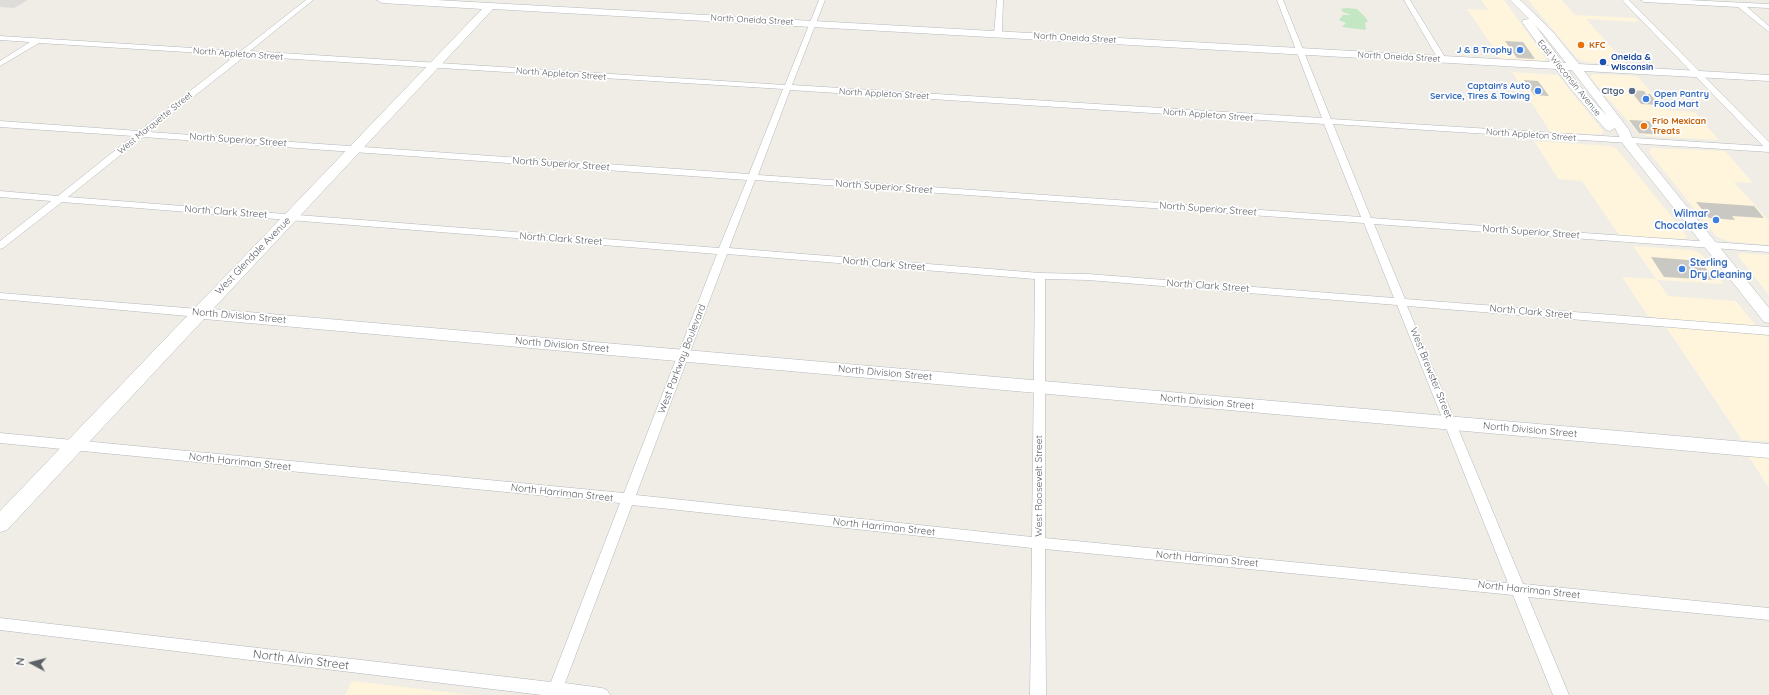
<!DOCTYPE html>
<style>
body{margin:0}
#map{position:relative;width:1769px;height:695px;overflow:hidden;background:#efede6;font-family:Quicksand,sans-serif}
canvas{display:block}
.north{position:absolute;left:12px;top:643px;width:40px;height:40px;-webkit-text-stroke:3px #fff;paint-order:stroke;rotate:277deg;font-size:11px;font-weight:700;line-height:16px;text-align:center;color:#5d6166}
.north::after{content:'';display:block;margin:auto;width:14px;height:18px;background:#5d6166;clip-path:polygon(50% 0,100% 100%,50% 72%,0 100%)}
</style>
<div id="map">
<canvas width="1769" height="695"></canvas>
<div class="north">N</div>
</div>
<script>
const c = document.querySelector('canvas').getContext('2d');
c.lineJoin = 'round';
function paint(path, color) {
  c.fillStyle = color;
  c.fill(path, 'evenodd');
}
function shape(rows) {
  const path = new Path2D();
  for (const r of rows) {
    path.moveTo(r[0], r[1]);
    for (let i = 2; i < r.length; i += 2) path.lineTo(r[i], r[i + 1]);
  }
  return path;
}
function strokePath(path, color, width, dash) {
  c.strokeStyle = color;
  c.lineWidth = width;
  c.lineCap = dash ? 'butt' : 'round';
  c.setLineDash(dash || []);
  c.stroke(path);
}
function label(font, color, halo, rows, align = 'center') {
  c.font = font + ' Quicksand,sans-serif';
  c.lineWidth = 3.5;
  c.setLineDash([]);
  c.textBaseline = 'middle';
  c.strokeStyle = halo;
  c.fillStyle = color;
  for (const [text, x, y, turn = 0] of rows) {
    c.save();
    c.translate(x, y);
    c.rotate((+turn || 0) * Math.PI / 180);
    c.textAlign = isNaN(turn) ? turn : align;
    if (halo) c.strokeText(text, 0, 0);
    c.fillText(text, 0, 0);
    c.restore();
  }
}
paint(shape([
 [1481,0,1504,0,1547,60,1543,61,1501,59,1467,9,1488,10],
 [1528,0,1562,0,1575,15,1635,18,1639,22,1586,19,1627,65,1585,62,1577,58],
 [1512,72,1558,75,1603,131,1602,134,1551,133],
 [1593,74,1637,76,1667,110,1695,112,1719,140,1647,136,1637,132,1590,77],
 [1534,141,1611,146,1617,149,1687,236,1685,239,1620,236,1582,181,1558,179],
 [1651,148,1725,151,1753,183,1734,182,1769,221,1769,245,1727,241,1716,236,1649,152],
 [1633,246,1691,250,1698,252,1703,256,1724,284,1657,280,1668,296,1736,301,1753,322,1769,338,1769,441,1742,440,1660,318,1648,316,1622,277,1656,279],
 [1740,253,1769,255,1769,295,1738,256],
 [1746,455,1769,458,1769,488,1751,460],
 [352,681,473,695,345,695]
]), '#fef5dc');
paint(shape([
 [0,0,28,0,14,8,0,7]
]), '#dedcd8');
paint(shape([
 [1346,8,1357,9,1365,17,1368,21,1365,23,1366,30,1342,27,1346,23,1339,20,1343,15,1351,15,1343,12,1341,9]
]), '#c3e7c2');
paint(shape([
 [1505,41,1523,42,1535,59,1517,58],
 [1524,80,1538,81,1549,96,1534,95],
 [1630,90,1644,91,1646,94,1650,94,1659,105,1641,104],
 [1629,120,1649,121,1661,135,1639,133],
 [1696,202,1754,206,1764,218,1732,216,1735,220,1709,218],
 [1651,257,1700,261,1715,280,1664,277]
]), '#cac8c3');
const street = shape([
 [306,0,313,0,250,51,785,85,819,0,825,0,792,85,1322,118,1277,0,1283,0,1331,119,1763,146,1622,0,1629,0,1769,142,1769,152,1333,124,1371,218,1769,246,1769,252,1374,224,1405,299,1769,327,1769,335,1407,306,1523,584,1769,608,1769,620,1528,597,1569,695,1553,695,1513,595,1045,549,1046,695,1030,695,1032,548,632,505,565,683,602,688,607,690,610,695,542,695,0,630,0,618,551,682,620,503,0,443,0,433,624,493,717,254,62,202,3,248,0,249,0,241,51,201,0,197,0,191,58,196,133,136,0,127,0,121,139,131,236,55,39,43,0,66,0,61,30,42,0,40,0,36,241,51,306,0],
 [245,56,783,89,749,174,149,132,245,56],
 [790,90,1324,124,1361,217,758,175,790,90],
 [143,137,747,180,719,248,68,197,143,137],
 [755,180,1364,223,1394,298,1088,274,1040,273,729,248,755,180],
 [727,254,1035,279,1032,537,636,495,727,254],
 [1045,279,1088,280,1397,305,1508,583,1045,538,1045,279],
 [997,0,1003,0,1002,34,998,36,994,34,997,0],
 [1404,0,1410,0,1446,59,1445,61,1442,61,1438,59,1404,0],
 [1641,0,1687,0,1769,4,1769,8,1747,7,1769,26,1769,32,1738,7,1644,2,1641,0],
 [0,293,199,309,204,313,199,317,0,299,0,293]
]);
const secondary = shape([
 [377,0,436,0,1551,62,1522,22,1523,20,1529,19,1510,0,1520,0,1552,31,1579,64,1769,75,1769,81,1584,71,1629,130,1633,140,1769,308,1769,323,1764,322,1623,144,1615,128,1610,131,1606,130,1570,88,1556,69,493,9,213,309,1769,444,1769,458,204,319,7,530,0,532,0,511,482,9,382,3,377,0],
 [1535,25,1544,35,1566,63,1563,63,1535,25],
 [1568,70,1572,70,1607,116,1578,84,1568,70]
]);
strokePath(street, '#b3b6ba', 1);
strokePath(secondary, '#b4b8bd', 1);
paint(street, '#fff');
paint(secondary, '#fff');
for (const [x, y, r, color] of [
 [1581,45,4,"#e8710a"],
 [1520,50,4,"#3f7fe0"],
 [1603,62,4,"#1a4fb4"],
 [1538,91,4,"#3f7fe0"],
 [1632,91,4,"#5c6f8a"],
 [1646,99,4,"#3f7fe0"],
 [1644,126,4,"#e8710a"],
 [1716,220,4,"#3f7fe0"],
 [1682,269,4,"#3f7fe0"]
]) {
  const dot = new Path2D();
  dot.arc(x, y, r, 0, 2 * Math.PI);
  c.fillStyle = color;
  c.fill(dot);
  strokePath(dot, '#fff', 1.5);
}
label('9px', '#5d6166', '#fff', [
 ["North Oneida Street",752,20,3],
 ["North Oneida Street",1075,38,3],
 ["North Appleton Street",238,54,4],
 ["North Oneida Street",1399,57,3],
 ["North Appleton Street",561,74,4],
 ["East Wisconsin Avenue",1569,78,51],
 ["North Appleton Street",884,94,3],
 ["North Appleton Street",1208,115,4],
 ["West Marquette Street",155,123,-39],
 ["North Appleton Street",1531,135,4]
]);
label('bold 9px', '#c56008', '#fff', [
 ["KFC",1589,45],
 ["Frio Mexican",1652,121],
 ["Treats",1652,131]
], 'left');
label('bold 9px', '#366cbe', '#fff', [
 ["J & B Trophy",1512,50],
 ["Captain's Auto",1530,86],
 ["Service, Tires & Towing",1530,96],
 ["Open Pantry",1654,94,"left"],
 ["Food Mart",1654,104,"left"]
], 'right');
label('bold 9px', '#164399', '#fff', [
 ["Oneida &",1611,57],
 ["Wisconsin",1611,67]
], 'left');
label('bold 9px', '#4e5e75', '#fff', [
 ["Citgo",1624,91]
], 'right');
label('10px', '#5d6166', '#fff', [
 ["North Superior Street",238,140,4],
 ["North Superior Street",561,164,4],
 ["North Superior Street",884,187,4],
 ["North Superior Street",1208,209,4],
 ["North Clark Street",226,212,4],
 ["North Superior Street",1531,232,4],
 ["North Clark Street",561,239,4],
 ["West Glendale Avenue",253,256,-46],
 ["North Clark Street",884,264,5],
 ["North Clark Street",1208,286,4],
 ["North Clark Street",1531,312,5],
 ["North Division Street",239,316,5],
 ["North Division Street",562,345,5],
 ["West Parkway Boulevard",682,359,-69],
 ["North Division Street",885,373,5],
 ["West Brewster Street",1431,373,68],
 ["North Division Street",1207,402,5],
 ["North Division Street",1530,430,5],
 ["North Harriman Street",240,462,6],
 ["West Roosevelt Street",1039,486,-90],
 ["North Harriman Street",562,493,6],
 ["North Harriman Street",884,527,6],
 ["North Harriman Street",1207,559,5],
 ["North Harriman Street",1529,590,6]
]);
label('bold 10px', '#366cbe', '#fff', [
 ["Wilmar",1708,214],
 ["Chocolates",1708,226],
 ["Sterling",1690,263,"left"],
 ["Dry Cleaning",1690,275,"left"]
], 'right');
label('12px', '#5d6166', '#fff', [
 ["North Alvin Street",301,660,7]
]);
</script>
